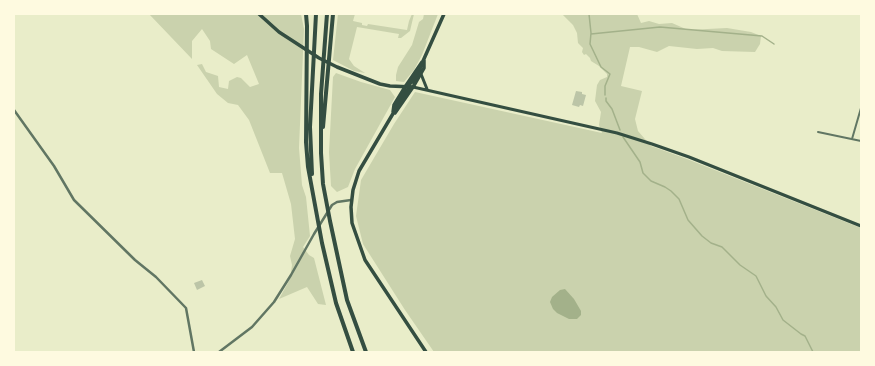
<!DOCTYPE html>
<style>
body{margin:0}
#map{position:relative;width:875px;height:366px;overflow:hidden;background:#e9edc9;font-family:"Libre Baskerville",serif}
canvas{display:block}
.frame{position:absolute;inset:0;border:15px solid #fefae0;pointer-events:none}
</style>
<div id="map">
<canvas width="875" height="366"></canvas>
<div class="frame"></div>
</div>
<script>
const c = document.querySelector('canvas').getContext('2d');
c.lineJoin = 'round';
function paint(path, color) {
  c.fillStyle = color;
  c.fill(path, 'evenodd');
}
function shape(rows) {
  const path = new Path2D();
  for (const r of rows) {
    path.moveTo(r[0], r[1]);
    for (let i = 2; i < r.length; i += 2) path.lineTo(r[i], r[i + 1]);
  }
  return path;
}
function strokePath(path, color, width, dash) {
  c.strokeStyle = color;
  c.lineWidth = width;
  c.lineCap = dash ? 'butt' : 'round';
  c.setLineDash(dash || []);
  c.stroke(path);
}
paint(shape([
 [149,14,301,14,304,29,299,148,302,185,306,197,310,236,303,247,309,255,314,258,326,305,318,304,307,287,279,299,290,279,292,265,290,256,295,239,291,204,282,173,270,173,249,120,238,105,228,103,217,94,197,65,202,64,206,72,218,76,219,87,228,89,229,81,237,77,241,78,250,87,259,84,247,55,234,64,211,49,210,41,202,29,192,41,192,59],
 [338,14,355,14,353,21,362,23,362,25,367,26,368,24,407,30,409,21,412,14,414,14,410,31,401,38,398,38,399,34,357,27,349,59,354,66,365,73,354,71,333,60],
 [424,14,438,14,422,55,414,70,404,82,396,81,396,75,398,67,412,45,419,22,423,19],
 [562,14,637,14,641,23,649,21,659,24,672,23,688,30,727,28,751,32,761,36,760,44,755,52,722,51,713,48,697,49,669,46,657,52,639,47,630,47,621,86,642,91,635,119,638,131,651,146,687,159,861,228,861,352,434,352,405,310,363,244,356,216,361,180,394,124,415,92,602,133,599,125,601,112,595,101,597,85,600,80,607,77,607,74,599,66,591,61,590,58,586,54,584,55,582,52,583,48,578,43,577,33,573,25],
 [336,73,361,82,390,90,395,97,355,169,348,187,337,192,331,186,329,152,333,77]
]), '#cad2ad');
paint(shape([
 [565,289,574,299,581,311,581,315,577,319,569,319,557,313,553,309,550,302,552,297,560,290]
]), '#a3b18a');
strokePath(shape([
 [589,14,591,33,590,44,601,67,610,74,605,86,605,95],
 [591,34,660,27,762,36,774,44],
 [606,98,606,101,612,109,620,130],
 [623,137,640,162,643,173,651,181,665,187,671,191,679,199,688,220,702,236,711,243,722,247,740,265,756,276,766,296,776,307,783,320,801,334,805,336,813,352]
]), '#a3b18a', 1.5);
paint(shape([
 [576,91,582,92,582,94,586,95,583,106,580,105,579,107,572,105],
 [202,280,205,286,197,290,194,283]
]), '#bcc5a7');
strokePath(shape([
 [818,132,861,141],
 [852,139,861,108]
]), '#617663', 2);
strokePath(shape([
 [14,110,54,166,74,200,135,260,156,277,186,308,194,352],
 [219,352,252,327,274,302,291,275,314,234,332,205,337,202,351,200]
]), '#617663', 2.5);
strokePath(shape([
 [421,74,427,89],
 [413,87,617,133,652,144,689,157,861,226]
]), '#344e41', 3);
strokePath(shape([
 [412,87,407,90,359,171,353,190,351,207,352,223,365,260,426,352],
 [393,112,394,105,405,87],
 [395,113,413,87]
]), '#344e41', 3.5);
strokePath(shape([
 [259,14,279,32,319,58,337,67,380,84,390,86,413,87,424,68,424,60],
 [405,87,422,62],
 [406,87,412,82,419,70,444,14]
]), '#344e41', 3.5);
strokePath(shape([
 [306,14,307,26,306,142,308,167,322,243,336,303,353,352],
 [327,14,321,94,321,153,323,184,330,221,347,300,366,352],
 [323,127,333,14],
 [312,174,310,127,316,14]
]), '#344e41', 4);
</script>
